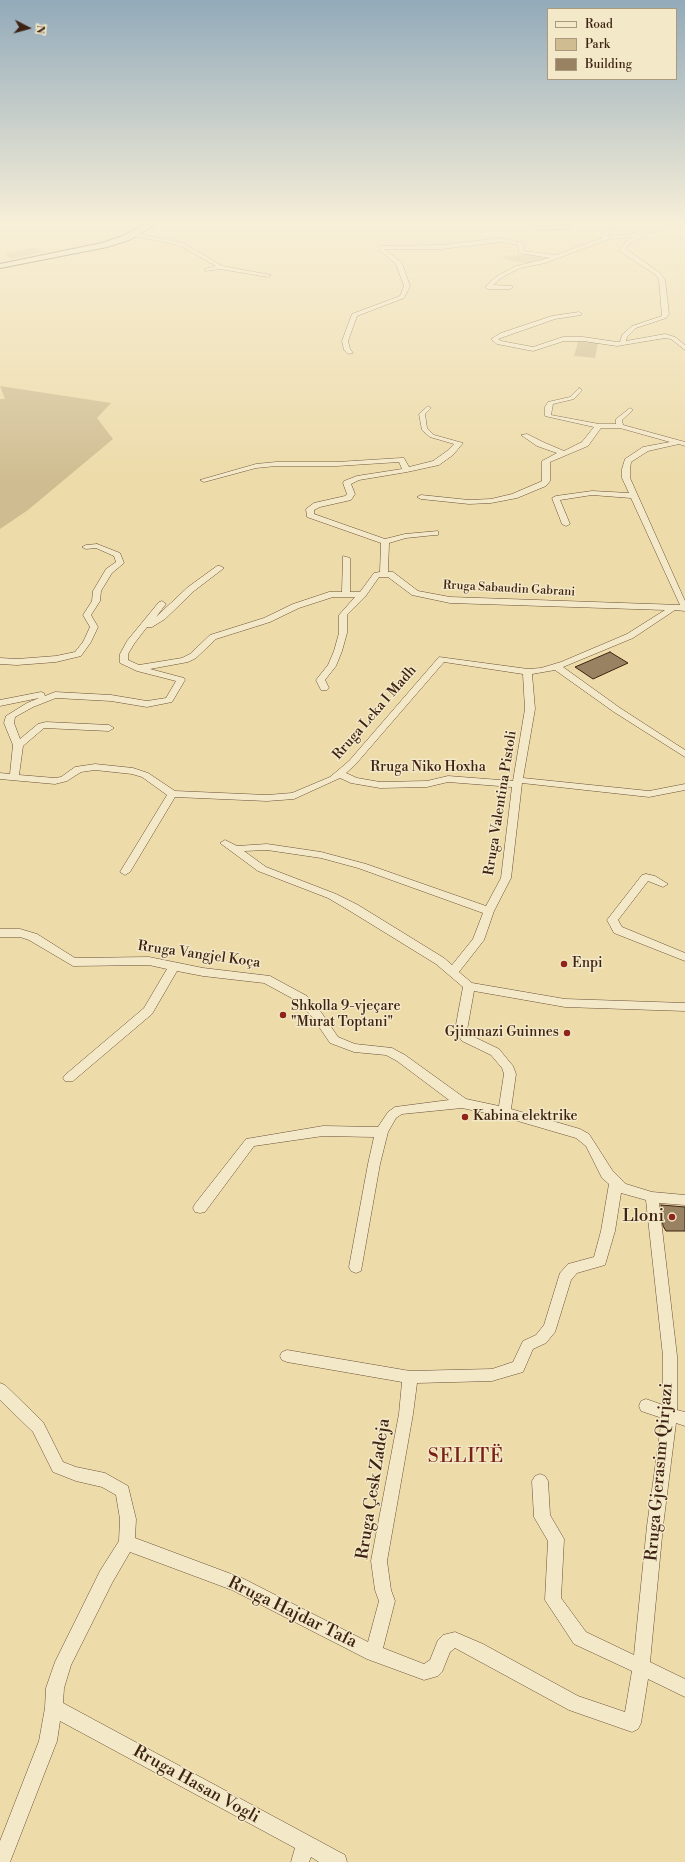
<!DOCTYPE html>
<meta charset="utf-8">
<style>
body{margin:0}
#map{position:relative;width:685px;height:1862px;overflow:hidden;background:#eddba9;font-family:"Libre Bodoni",serif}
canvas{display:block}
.legend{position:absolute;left:547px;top:8px;width:130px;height:72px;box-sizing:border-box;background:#f3e8c7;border:1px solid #ab997f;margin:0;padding:5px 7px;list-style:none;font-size:12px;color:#3e2213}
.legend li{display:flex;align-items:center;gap:8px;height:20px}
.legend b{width:20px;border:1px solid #ab997f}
.north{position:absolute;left:8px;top:8px;width:40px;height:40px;-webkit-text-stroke:3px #f3e8c7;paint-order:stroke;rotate:96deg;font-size:11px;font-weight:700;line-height:16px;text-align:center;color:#3e2213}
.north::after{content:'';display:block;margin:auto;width:14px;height:18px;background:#3e2213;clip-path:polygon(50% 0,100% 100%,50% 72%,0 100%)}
</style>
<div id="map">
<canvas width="685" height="1862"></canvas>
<ul class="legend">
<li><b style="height:5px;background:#f3e8c7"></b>Road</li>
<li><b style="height:11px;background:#cfbc90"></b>Park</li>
<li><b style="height:11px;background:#998261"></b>Building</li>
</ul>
<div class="north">N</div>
</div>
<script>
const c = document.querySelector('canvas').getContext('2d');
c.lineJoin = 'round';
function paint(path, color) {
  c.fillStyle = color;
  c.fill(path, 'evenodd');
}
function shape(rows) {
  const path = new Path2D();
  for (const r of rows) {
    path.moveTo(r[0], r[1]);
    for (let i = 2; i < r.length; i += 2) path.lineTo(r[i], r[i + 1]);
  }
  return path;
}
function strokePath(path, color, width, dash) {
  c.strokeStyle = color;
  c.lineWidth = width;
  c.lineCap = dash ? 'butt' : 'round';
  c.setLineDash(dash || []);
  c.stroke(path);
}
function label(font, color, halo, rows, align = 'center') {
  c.font = font + ' "Libre Bodoni",serif';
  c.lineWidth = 3;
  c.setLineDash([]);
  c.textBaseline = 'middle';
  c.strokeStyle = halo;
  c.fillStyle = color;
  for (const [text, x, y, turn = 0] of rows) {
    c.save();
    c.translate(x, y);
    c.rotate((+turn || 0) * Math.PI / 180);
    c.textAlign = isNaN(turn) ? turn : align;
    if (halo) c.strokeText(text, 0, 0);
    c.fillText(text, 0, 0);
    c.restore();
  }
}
paint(shape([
 [35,247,43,252,12,259,4,254],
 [518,255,543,255,552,257,529,263,517,262,503,258,505,256],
 [578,342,598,343,595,358,574,356],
 [0,386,111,403,97,418,113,439,28,510,0,529,0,399,5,399]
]), '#cfbc90');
const building = shape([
 [610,652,628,663,593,679,575,667,610,652],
 [661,1205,685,1207,685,1231,666,1231,663,1226,661,1205]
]);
paint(building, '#998261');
strokePath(building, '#3e2213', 1);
const street = shape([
 [531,223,537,223,539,226,570,225,573,227,570,229,538,230,532,227,531,223],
 [605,223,610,223,616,229,606,236,629,234,654,229,657,231,641,235,641,237,629,244,626,249,660,273,665,280,669,314,666,318,636,328,627,337,626,341,665,334,675,337,685,345,685,350,671,339,665,338,617,346,583,341,564,341,533,351,497,344,491,339,501,333,552,316,579,312,582,314,581,315,555,319,498,339,501,341,533,347,563,337,583,337,617,342,620,342,622,335,632,326,662,316,659,280,656,275,621,252,620,249,625,242,634,237,609,239,545,263,520,268,501,278,493,285,512,286,513,287,510,289,488,289,485,287,497,276,516,266,550,258,519,253,518,245,502,242,441,249,384,249,402,263,410,286,404,298,357,316,348,341,350,349,353,353,348,354,344,350,342,341,352,314,400,296,404,286,396,264,379,250,381,246,441,245,502,238,523,243,524,251,556,255,602,238,600,235,610,229,605,223],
 [671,223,685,225,685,229,671,224,671,223],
 [131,232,183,243,222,266,271,275,268,277,220,269,205,271,205,269,216,266,179,245,129,235,131,232],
 [579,388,582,390,574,399,553,404,551,415,599,424,616,424,616,419,630,408,633,410,622,420,623,425,685,442,685,446,679,444,648,451,631,462,630,469,630,478,685,601,685,611,675,610,633,638,563,667,620,708,685,750,685,757,614,712,555,670,532,674,535,709,523,778,649,791,685,784,685,790,649,797,522,783,511,878,494,911,484,940,459,972,472,983,565,999,685,1003,685,1011,565,1007,474,991,467,1030,470,1035,499,1049,513,1066,516,1074,511,1109,580,1129,589,1134,612,1170,626,1184,652,1192,685,1195,685,1205,659,1203,677,1356,677,1410,685,1412,685,1426,676,1423,663,1526,650,1662,685,1679,685,1697,648,1679,641,1723,638,1729,632,1732,569,1710,455,1648,450,1652,442,1672,438,1676,424,1680,367,1659,232,1590,130,1552,112,1583,71,1665,64,1688,63,1703,345,1855,347,1862,319,1862,311,1857,309,1862,291,1862,295,1848,60,1721,57,1741,10,1862,0,1862,0,1841,39,1741,45,1708,46,1688,55,1662,100,1571,119,1541,120,1519,116,1495,102,1487,76,1481,53,1472,33,1432,0,1400,0,1383,5,1385,43,1422,63,1462,76,1467,105,1473,128,1486,136,1519,135,1538,242,1578,368,1642,379,1601,375,1590,371,1561,399,1414,402,1382,287,1362,282,1360,280,1356,282,1352,287,1350,410,1371,492,1369,513,1362,523,1341,536,1335,544,1325,560,1273,568,1264,594,1257,601,1231,609,1184,602,1178,586,1146,576,1138,504,1117,462,1108,402,1114,396,1118,388,1132,380,1164,361,1271,356,1273,351,1271,349,1267,368,1164,374,1137,323,1136,254,1146,205,1212,200,1213,195,1212,193,1208,195,1204,246,1139,323,1126,378,1127,388,1112,395,1107,449,1100,397,1061,386,1055,354,1052,330,1043,313,1018,299,1002,264,983,203,976,177,971,152,1014,73,1081,65,1081,63,1078,65,1075,144,1008,167,969,149,965,73,966,29,940,20,937,0,937,0,929,20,929,37,934,75,958,149,957,203,968,270,976,307,996,321,1012,338,1037,355,1044,392,1048,405,1055,466,1099,499,1106,504,1074,502,1068,491,1055,462,1041,455,1030,463,987,436,964,350,911,328,898,258,871,220,843,225,840,237,846,267,844,321,852,366,864,486,906,501,878,512,787,448,782,427,787,380,788,351,783,340,778,294,799,267,801,175,797,130,872,125,875,120,872,167,795,142,777,132,774,95,770,81,772,67,781,55,784,0,779,0,773,10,774,13,745,4,723,6,716,27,703,39,698,0,706,0,700,41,692,44,693,45,696,55,692,111,695,147,701,166,698,176,681,137,671,120,663,120,654,127,641,159,602,162,601,166,604,156,617,188,587,217,566,220,566,224,568,194,591,165,619,152,627,147,627,134,644,128,654,128,660,139,665,182,658,190,654,210,635,264,618,293,604,329,592,342,592,343,556,350,558,350,592,360,592,374,573,380,572,381,543,307,517,306,509,314,503,345,496,347,494,343,483,344,481,357,476,402,469,399,462,337,466,276,466,256,468,204,482,200,480,256,464,276,462,337,462,401,458,404,458,409,467,433,461,447,451,454,444,430,437,422,430,419,414,428,406,431,408,425,414,427,428,434,435,463,443,453,455,439,465,407,472,359,480,351,484,355,494,351,500,320,507,314,510,314,514,385,539,405,534,438,531,438,535,435,535,406,538,389,543,388,572,393,572,418,591,450,597,680,605,631,498,592,495,560,500,570,524,566,526,562,524,552,498,556,496,592,491,629,493,622,478,622,469,625,459,643,447,670,442,620,428,601,428,588,446,550,462,550,481,546,486,517,498,491,503,469,504,421,499,417,497,421,495,469,500,491,499,512,494,540,482,542,481,542,461,557,453,537,446,521,435,527,434,543,442,564,451,582,442,594,427,545,416,545,407,548,402,570,397,579,388],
 [379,577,388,577,412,595,450,603,665,610,627,634,561,662,541,668,528,669,439,657,349,761,330,777,292,793,267,795,175,791,148,773,133,768,95,764,75,767,61,777,55,778,19,775,23,746,44,728,109,731,114,728,109,725,46,722,38,724,20,739,14,723,15,717,33,707,56,698,111,701,147,707,172,702,185,680,184,678,150,669,188,662,196,658,216,639,270,622,299,608,333,597,355,597,339,615,339,633,334,651,328,665,316,680,321,690,327,690,329,688,325,680,336,666,342,651,347,633,347,615,365,597,379,577],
 [444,662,523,674,525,709,513,781,448,776,427,781,380,782,357,778,346,773,355,765,444,662],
 [267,850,321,858,358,868,483,913,473,939,452,965,444,958,358,905,336,894,266,867,244,851,267,850],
 [621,1193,646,1200,663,1356,663,1405,646,1399,641,1401,639,1406,641,1411,662,1418,647,1526,634,1655,586,1632,561,1598,564,1539,550,1515,548,1481,545,1476,540,1474,535,1476,532,1481,534,1517,548,1541,545,1600,574,1644,632,1671,625,1712,578,1696,483,1644,455,1632,443,1635,438,1640,430,1660,424,1664,383,1648,395,1601,391,1590,387,1561,413,1414,417,1383,492,1381,523,1372,533,1349,546,1343,555,1332,571,1280,577,1273,605,1265,615,1231,621,1193],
 [97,544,120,553,124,563,112,573,101,591,100,601,91,615,98,627,91,642,81,656,56,662,17,665,0,664,0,658,17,659,56,656,75,652,83,642,90,627,83,615,92,601,93,591,106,569,116,562,114,556,96,548,86,549,82,547,86,545,97,544],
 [646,874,655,876,668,884,663,887,648,881,618,920,622,927,685,953,685,961,614,933,607,920,642,875,646,874]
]);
const secondary = shape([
 [147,223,158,223,129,240,107,247,0,268,0,264,102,243,123,236,147,223]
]);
strokePath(street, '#6a5038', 1);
strokePath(secondary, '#3e2213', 2);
paint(street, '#f3e8c7');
paint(secondary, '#f3e8c7');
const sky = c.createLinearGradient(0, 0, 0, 484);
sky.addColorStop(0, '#92aaba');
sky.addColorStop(0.46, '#f7efd8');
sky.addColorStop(1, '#f7efd800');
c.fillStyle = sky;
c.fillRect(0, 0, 685, 484);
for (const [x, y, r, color] of [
 [564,964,4,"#8f2418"],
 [283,1015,4,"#8f2418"],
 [567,1033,4,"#8f2418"],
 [465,1117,4,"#8f2418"],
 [672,1217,4,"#8f2418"]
]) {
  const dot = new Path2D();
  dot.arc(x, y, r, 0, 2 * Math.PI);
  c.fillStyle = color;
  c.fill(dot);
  strokePath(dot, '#f3e8c7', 1.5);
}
label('12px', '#3e2213', '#f3e8c7', [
 ["Rruga Sabaudin Gabrani",509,589,3]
]);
label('14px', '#3e2213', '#f3e8c7', [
 ["Rruga Leka I Madh",375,713,-49],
 ["Rruga Niko Hoxha",428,768],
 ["Rruga Valentina Pistoli",501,803,-81],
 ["Rruga Vangjel Koça",199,955,8]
]);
label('14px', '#3e2213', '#f3e8c7', [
 ["Enpi",572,964],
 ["Shkolla 9-vjeçare",291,1007],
 ["\"Murat Toptani\"",291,1023],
 ["Gjimnazi Guinnes",559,1033,"right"],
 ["Kabina elektrike",473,1117]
], 'left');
label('17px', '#3e2213', '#f3e8c7', [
 ["Lloni",664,1217]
], 'right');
label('17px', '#3e2213', '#f3e8c7', [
 ["Rruga Gjerasim Qirjazi",660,1472,-85],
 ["Rruga Çesk Zadeja",374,1489,-81],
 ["Rruga Hajdar Tafa",292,1613,26],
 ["Rruga Hasan Vogli",196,1785,29]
]);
c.letterSpacing = '1px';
label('19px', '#7a1f14', '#f3e8c7', [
 ["SELITË",466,1457]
]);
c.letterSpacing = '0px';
</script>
